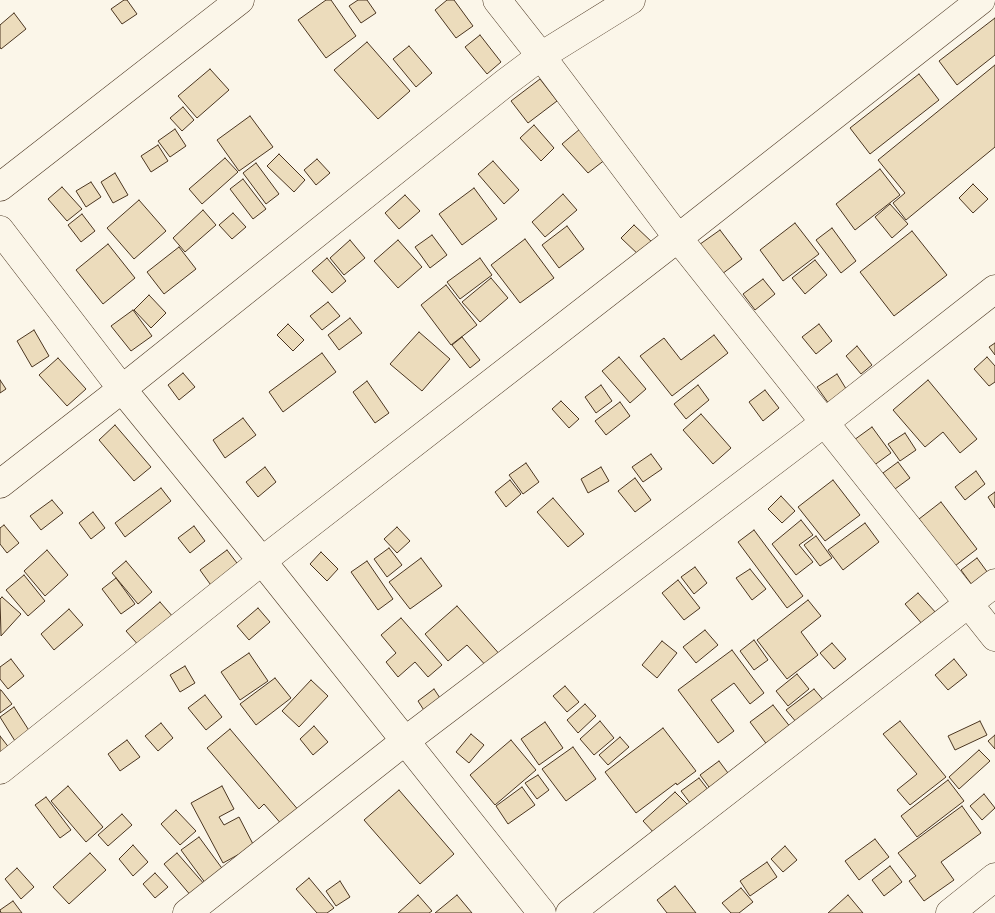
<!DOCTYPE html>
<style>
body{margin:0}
canvas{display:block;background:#fbf6e9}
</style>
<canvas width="995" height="913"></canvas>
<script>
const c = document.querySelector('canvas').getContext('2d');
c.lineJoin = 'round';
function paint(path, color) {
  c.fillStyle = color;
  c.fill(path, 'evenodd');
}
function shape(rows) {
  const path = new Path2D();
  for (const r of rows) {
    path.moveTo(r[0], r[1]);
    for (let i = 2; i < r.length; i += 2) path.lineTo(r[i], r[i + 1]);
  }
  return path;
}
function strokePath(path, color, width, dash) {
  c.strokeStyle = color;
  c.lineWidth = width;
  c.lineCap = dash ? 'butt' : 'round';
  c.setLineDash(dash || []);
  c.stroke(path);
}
const building = shape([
 [124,0,127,0,137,14,122,24,111,9,124,0],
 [326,0,331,0,356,36,326,58,298,20,326,0],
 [358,0,367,0,376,13,361,23,349,6,358,0],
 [447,0,454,0,473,26,456,38,435,10,447,0],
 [14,13,26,29,1,49,0,47,0,25,14,13],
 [995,18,995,55,957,85,939,61,995,18],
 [480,35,501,62,487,74,465,47,480,35],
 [367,42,410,91,378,119,334,70,367,42],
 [409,46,432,73,416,87,393,59,409,46],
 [995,65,995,147,906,220,893,203,905,193,878,160,995,65],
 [210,69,229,90,197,118,178,96,210,69],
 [919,74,939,100,870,154,850,128,919,74],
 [540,79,557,101,528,123,511,101,540,79],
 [183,107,194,120,182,131,170,118,183,107],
 [250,116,273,147,239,171,217,140,250,116],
 [534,125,554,148,541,161,520,138,534,125],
 [175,129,186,146,170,157,158,141,175,129],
 [580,129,606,159,588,173,562,144,580,129],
 [158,145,168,161,151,172,141,156,158,145],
 [279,154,305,180,294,192,267,166,279,154],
 [225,158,238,172,202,204,189,189,225,158],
 [317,159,330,173,316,185,304,170,317,159],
 [493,161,519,190,504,204,478,174,493,161],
 [256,163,279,194,266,204,243,173,256,163],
 [880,169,900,195,855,230,836,204,880,169],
 [115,173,128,195,113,203,101,182,115,173],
 [243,179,266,209,253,219,230,189,243,179],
 [91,182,101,197,86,207,76,191,91,182],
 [973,184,988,199,973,213,959,198,973,184],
 [62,187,82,209,67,221,48,199,62,187],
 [474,188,497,219,462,245,439,214,474,188],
 [563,194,577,210,545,237,532,222,563,194],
 [405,195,420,211,399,229,385,213,405,195],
 [139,200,166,231,134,259,107,228,139,200],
 [890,204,908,224,892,238,875,217,890,204],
 [203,210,216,225,185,252,173,238,203,210],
 [233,213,246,227,232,239,219,225,233,213],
 [82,214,95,231,81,242,68,225,82,214],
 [795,223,819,254,783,281,760,250,795,223],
 [634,225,654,244,641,257,621,238,634,225],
 [567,226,584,249,559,268,542,245,567,226],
 [832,228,856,261,841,273,816,240,832,228],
 [720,230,742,259,718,277,696,247,720,230],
 [912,231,947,275,894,316,860,272,912,231],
 [432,235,447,255,430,268,415,247,432,235],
 [525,239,554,278,520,303,491,265,525,239],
 [350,240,365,258,344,275,330,258,350,240],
 [398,240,422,267,398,288,374,261,398,240],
 [108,244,135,278,103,304,76,270,108,244],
 [179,247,196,269,164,294,147,272,179,247],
 [327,258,346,281,332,293,312,271,327,258],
 [480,258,492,275,460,299,447,282,480,258],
 [815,260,827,275,805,294,792,278,815,260],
 [491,278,508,298,480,322,462,302,491,278],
 [763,279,775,294,755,310,743,294,763,279],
 [446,285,477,325,451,345,421,305,446,285],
 [149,295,166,313,151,328,134,310,149,295],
 [328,302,340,316,322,330,310,316,328,302],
 [133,310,152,336,131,351,111,326,133,310],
 [350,318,362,333,339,350,328,335,350,318],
 [288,324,304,340,293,351,277,335,288,324],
 [819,324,832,341,816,354,802,337,819,324],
 [34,330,49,356,32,367,17,341,34,330],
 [419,332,450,359,422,391,390,364,419,332],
 [714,335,728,353,672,396,640,356,664,338,681,360,714,335],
 [462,337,480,360,470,368,452,345,462,337],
 [995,343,995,355,989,347,995,343],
 [857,346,872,365,861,374,846,356,857,346],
 [322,353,336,372,283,412,269,392,322,353],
 [619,357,646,389,630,403,602,371,619,357],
 [987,357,995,366,995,382,989,386,974,369,987,357],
 [58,358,86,389,67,406,39,375,58,358],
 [183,373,195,387,179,400,168,385,183,373],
 [837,374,848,392,829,404,817,387,837,374],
 [0,380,6,389,0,393,0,380],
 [928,380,977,439,960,453,943,432,925,447,893,410,928,380],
 [367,381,389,413,375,423,353,392,367,381],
 [601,385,612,401,596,413,585,397,601,385],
 [698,385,709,400,686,419,674,404,698,385],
 [765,390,779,408,763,421,749,402,765,390],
 [561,401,579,419,569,428,552,409,561,401],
 [620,402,630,416,606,435,595,421,620,402],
 [701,414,731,448,713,464,683,430,701,414],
 [243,418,256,435,225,458,213,440,243,418],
 [115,425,151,467,134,481,99,440,115,425],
 [872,427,891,453,873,466,854,440,872,427],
 [905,433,916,450,900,461,888,444,905,433],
 [651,454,662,469,643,482,632,467,651,454],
 [898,462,910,478,895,489,883,473,898,462],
 [526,463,539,482,523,494,509,475,526,463],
 [265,467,276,482,258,497,246,482,265,467],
 [601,467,609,481,588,493,581,479,601,467],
 [976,471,985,484,965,500,955,487,976,471],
 [635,478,651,500,635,512,618,491,635,478],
 [510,480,521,494,506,507,495,492,510,480],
 [833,480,860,515,825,541,798,507,833,480],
 [161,488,171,501,125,537,115,523,161,488],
 [995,492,995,508,988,497,995,492],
 [781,496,795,511,782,523,768,509,781,496],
 [553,498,584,534,568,547,537,512,553,498],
 [52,500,63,513,41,530,30,516,52,500],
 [941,502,977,549,955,566,919,519,941,502],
 [93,512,105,528,91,539,79,523,93,512],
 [801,520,813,535,799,545,813,562,796,575,772,544,801,520],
 [865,523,879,542,843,570,828,550,865,523],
 [4,525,19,543,7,553,0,544,0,528,4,525],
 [194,526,205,541,190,553,178,538,194,526],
 [397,527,410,541,397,553,384,539,397,527],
 [754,530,803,596,787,608,738,542,754,530],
 [816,536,832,558,820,566,804,545,816,536],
 [389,548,402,565,387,577,374,559,389,548],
 [47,550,68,575,45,596,24,571,47,550],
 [227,550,240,567,213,588,200,570,227,550],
 [321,552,338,569,327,581,310,564,321,552],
 [421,558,442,586,410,609,389,582,421,558],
 [977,558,988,573,972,585,961,570,977,558],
 [126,561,152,592,138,604,112,573,126,561],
 [367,561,393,599,378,610,351,572,367,561],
 [695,567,707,583,694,594,681,577,695,567],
 [750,569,766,589,752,600,736,578,750,569],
 [24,575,45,601,28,616,6,590,24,575],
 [116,578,135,604,121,614,102,589,116,578],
 [678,580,700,608,684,620,662,593,678,580],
 [918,593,937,614,923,625,905,604,918,593],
 [2,597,21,614,1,636,0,599,2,597],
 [808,600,821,616,801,632,818,655,787,679,757,640,808,600],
 [160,602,174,618,140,647,126,631,160,602],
 [457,606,502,657,489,669,467,645,448,661,425,634,457,606],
 [258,608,270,622,249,640,237,626,258,608],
 [69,609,83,625,54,650,41,634,69,609],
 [401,618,442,665,428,677,415,662,398,677,386,662,396,653,381,635,401,618],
 [705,630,718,645,696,663,683,647,705,630],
 [754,640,768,660,754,670,740,651,754,640],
 [662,641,677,653,657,678,642,665,662,641],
 [832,643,846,659,834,669,820,653,832,643],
 [732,650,764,693,750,704,734,683,711,700,734,731,718,743,678,690,732,650],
 [249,653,268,681,240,700,221,672,249,653],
 [11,659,24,676,8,689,0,679,0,667,11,659],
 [954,659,967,675,948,690,935,675,954,659],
 [185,666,195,683,180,692,170,675,185,666],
 [797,674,809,689,788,706,776,691,797,674],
 [275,678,291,698,256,725,240,704,275,678],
 [311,680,328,696,299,727,282,711,311,680],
 [565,686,579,702,567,712,553,696,565,686],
 [434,689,444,704,427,715,418,701,434,689],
 [814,689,825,702,797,723,786,710,814,689],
 [0,690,1,690,12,704,0,713,0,690],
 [205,695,222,717,206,730,188,708,205,695],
 [585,704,596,716,578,733,567,720,585,704],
 [773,705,791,728,768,746,750,722,773,705],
 [14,707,30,732,15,741,0,717,14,707],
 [600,721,614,738,594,755,580,739,600,721],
 [900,721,946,777,910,805,897,790,917,774,883,734,900,721],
 [980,721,987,735,955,750,948,736,980,721],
 [545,722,563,748,539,765,521,739,545,722],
 [161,723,173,738,158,751,145,736,161,723],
 [314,726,328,742,313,755,300,739,314,726],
 [663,728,696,771,677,785,676,783,636,813,605,772,663,728],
 [230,729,300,812,283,826,264,804,259,809,207,748,230,729],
 [471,734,484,745,469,763,456,752,471,734],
 [995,735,995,749,988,741,995,735],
 [0,736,10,749,0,756,0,736],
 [620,737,629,747,608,765,599,755,620,737],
 [127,740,140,757,120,771,108,754,127,740],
 [511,740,536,770,495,805,470,775,511,740],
 [573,747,596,779,566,801,542,769,573,747],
 [979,750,990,761,959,789,949,777,979,750],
 [719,761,731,777,712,791,700,775,719,761],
 [538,775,549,790,537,799,525,783,538,775],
 [699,778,709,791,691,804,681,791,699,778],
 [948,780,964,801,917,837,901,816,948,780],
 [68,786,103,827,86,842,51,801,68,786],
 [222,786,234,809,219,817,224,825,239,817,254,846,223,863,191,803,222,786],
 [522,787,535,805,508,824,496,806,522,787],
 [399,790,454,854,420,884,364,820,399,790],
 [675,792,688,805,655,834,643,821,675,792],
 [984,794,995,808,982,820,970,806,984,794],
 [46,797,71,830,60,838,35,805,46,797],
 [962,806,981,833,941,862,954,880,924,901,909,881,916,876,898,853,962,806],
 [176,810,196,831,180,845,161,824,176,810],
 [122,814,132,825,108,846,98,835,122,814],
 [199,837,224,871,206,884,181,850,199,837],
 [875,839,889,857,859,880,845,861,875,839],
 [133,845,148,862,133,876,119,859,133,845],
 [785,846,797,860,783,872,771,859,785,846],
 [90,853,106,870,69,904,53,887,90,853],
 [177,853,205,885,192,897,164,864,177,853],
 [767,862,777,877,750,896,740,881,767,862],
 [890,866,902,882,884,896,872,880,890,866],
 [17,868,34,887,21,899,5,879,17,868],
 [155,873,168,887,155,898,143,884,155,873],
 [309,878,334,908,327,913,317,913,296,889,309,878],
 [340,881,350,897,336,906,326,891,340,881],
 [675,886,696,913,667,913,657,900,675,886],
 [741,888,753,902,739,913,731,913,722,903,741,888],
 [418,895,432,911,429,913,398,913,418,895],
 [457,895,472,913,435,913,457,895],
 [848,895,863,913,828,913,848,895],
 [13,901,22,913,1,913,0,910,13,901]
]);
paint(building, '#ecdcbc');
strokePath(building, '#4a3520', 1);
const minor = shape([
 [497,0,541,56,678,238,995,637],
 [0,187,240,0],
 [0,230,122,389,262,561,542,913],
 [0,484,122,389,505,83,541,56,631,0],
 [0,770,262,561,678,238,981,0],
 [187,913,405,741,824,423,995,289],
 [570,913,995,583],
 [950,913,995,877]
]);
strokePath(minor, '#4a3520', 29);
strokePath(minor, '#fbf6e9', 28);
</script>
